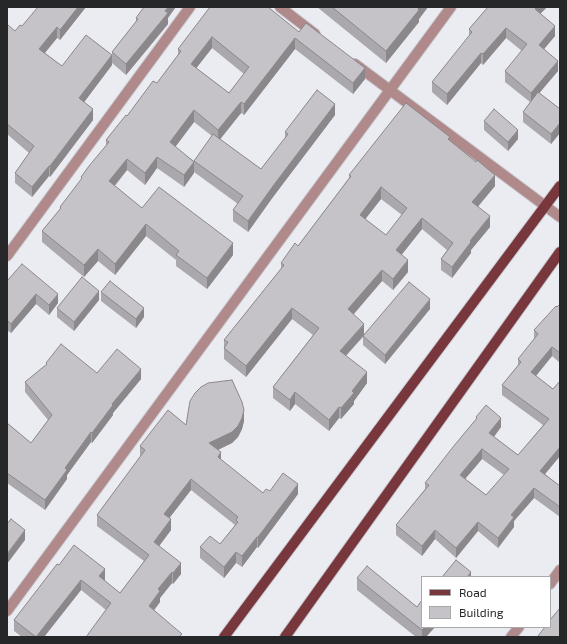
<!DOCTYPE html>
<style>
body{margin:0}
#map{position:relative;width:567px;height:644px;overflow:hidden;background:#ebecf2;font-family:"Exo 2",sans-serif}
canvas{display:block}
.frame{position:absolute;inset:0;border:8px solid #262729;pointer-events:none}
.legend{position:absolute;left:421px;top:576px;width:130px;height:52px;box-sizing:border-box;background:#fff;border:1px solid #a8a9a9;margin:0;padding:5px 7px;list-style:none;font-size:12px;color:#262729}
.legend li{display:flex;align-items:center;gap:8px;height:20px}
.legend b{width:20px;border:1px solid #a8a9a9}
</style>
<div id="map">
<canvas width="567" height="644"></canvas>
<div class="frame"></div>
<ul class="legend">
<li><b style="height:5px;background:#77373d"></b>Road</li>
<li><b style="height:11px;background:#c6c3c8"></b>Building</li>
</ul>
</div>
<script>
const c = document.querySelector('canvas').getContext('2d');
c.lineJoin = 'round';
function shape(rows) {
  const path = new Path2D();
  for (const r of rows) {
    path.moveTo(r[0], r[1]);
    for (let i = 2; i < r.length; i += 2) path.lineTo(r[i], r[i + 1]);
  }
  return path;
}
function strokePath(path, color, width, dash) {
  c.strokeStyle = color;
  c.lineWidth = width;
  c.lineCap = dash ? 'butt' : 'round';
  c.setLineDash(dash || []);
  c.stroke(path);
}
function paint(path, color) {
  c.fillStyle = color;
  c.fill(path, 'evenodd');
}
const minor = shape([
 [280,7,315,34],
 [355,64,560,217],
 [7,256,190,7],
 [550,584,560,570],
 [7,611,451,7],
 [511,637,519,627]
]);
const major = shape([
 [224,637,560,186],
 [285,637,560,252]
]);
strokePath(minor, '#c8c9ce', 12);
strokePath(major, '#c8c9ce', 12);
strokePath(minor, '#b0898b', 10);
strokePath(major, '#77373d', 10);
paint(shape([
 [86,7,60,40,57,38,45,53,62,66,112,54,112,52,136,22,136,18,168,18,168,24,126,75,112,63,112,65,84,102,93,120,50,177,49,176,32,197,15,183,15,173,29,153,7,134,7,26,15,31,22,26],
 [270,7,270,9,299,32,365,79,353,94,295,49,244,115,241,113,220,139,261,169,285,138,285,132,335,115,273,197,248,232,233,221,233,210,238,204,194,172,194,173,184,187,157,168,145,185,127,170,115,186,142,208,233,255,207,289,176,266,176,260,146,236,115,275,98,261,84,277,42,242,42,231,60,209,60,207,81,180,81,177,106,146,106,140,127,116,157,83,178,55,178,49],
 [212,48,244,74,229,93,196,68],
 [194,122,212,136,194,161,175,147],
 [317,7,428,7,419,19,419,22,386,63],
 [488,7,547,7,540,14,555,36,544,49,558,71,539,93,560,109,560,133,551,144,523,122,523,112,530,102,505,82,505,71,522,51,506,38,483,65,481,63,447,105,432,92,432,82,469,37,469,29],
 [484,121,518,139,508,151,484,130],
 [450,141,495,186,478,207,490,227,471,250,471,253,452,278,441,270,441,259,447,250,422,229,401,255,408,272,393,290,382,281,353,314,364,334,430,309,385,364,363,345,363,337,346,356,367,383,354,401,354,404,341,419,339,418,329,431,295,404,290,411,273,398,273,387,313,335,292,319,246,377,224,359,224,340,281,269,281,263,298,246,349,178,349,175],
 [381,199,402,215,386,235,365,219],
 [7,281,58,303,49,315,36,304,11,333,8,331,7,332],
 [101,292,144,317,136,328,101,301],
 [99,300,74,331,57,317,57,308],
 [560,304,560,363,552,356,536,376,553,389,560,381,560,456,545,474,560,486,560,517,534,498,514,521,514,527,498,548,478,531,456,558,435,539,422,556,396,535,396,525,425,489,425,483,476,420,476,417,501,427,494,437,518,455,543,425,502,395,502,385,518,365,518,359,534,340,534,330],
 [482,459,504,475,486,495,465,479],
 [46,363,97,373,141,379,113,413,113,415,92,443,91,442,67,475,67,479,45,510,7,483,7,423,31,443,48,420,25,392,25,382,46,365],
 [244,421,242,429,238,437,232,443,218,450,221,460,263,493,270,491,298,494,258,548,257,547,242,567,236,563,224,578,200,558,200,547,220,544,235,525,191,490,169,518,171,530,159,546,181,574,173,584,172,583,160,598,160,602,154,610,182,637,105,612,105,611,106,610,81,590,44,637,22,637,14,631,14,620,59,565,105,580,104,580,120,593,144,561,97,526,97,515,140,457,140,446,186,425],
 [357,578,422,627,435,627,426,637,416,637,357,590]
]), '#aaa8ac');
paint(shape([
 [78,7,86,7,60,40,60,30],
 [168,7,176,7,168,18,168,24,126,75,126,64],
 [419,7,428,7,419,19,419,22,386,63,386,51],
 [537,7,547,7,535,19,535,9],
 [555,26,555,36,539,55,539,45],
 [57,27,57,38,39,60,39,49],
 [506,28,506,38,483,65,483,54],
 [212,37,212,48,191,75,191,64],
 [295,38,295,49,244,115,244,104],
 [481,53,481,63,447,105,447,94],
 [112,55,112,65,79,109,79,98],
 [558,61,558,71,531,103,531,93],
 [365,68,365,79,353,94,353,83],
 [241,102,241,113,218,142,218,130],
 [335,104,335,115,273,197,248,232,248,221,273,186],
 [93,109,93,120,50,177,50,166],
 [194,110,194,122,170,154,170,142],
 [560,123,560,133,551,144,551,134],
 [518,130,518,139,508,151,508,142],
 [157,157,157,168,145,185,145,173],
 [127,159,127,170,109,192,109,181],
 [194,162,194,173,184,187,184,175],
 [49,166,49,176,32,197,32,187],
 [495,175,495,186,472,213,472,202],
 [381,187,381,199,360,226,360,215],
 [490,216,490,227,471,250,471,253,452,278,452,267,470,241],
 [422,218,422,229,396,262,396,250],
 [146,224,146,236,115,275,115,264],
 [233,243,233,255,207,289,207,278],
 [98,249,98,261,84,277,84,265],
 [408,260,408,272,393,290,393,279],
 [382,270,382,281,348,321,348,309],
 [99,291,99,300,74,331,74,322],
 [36,294,36,304,11,333,11,324],
 [58,294,58,303,49,315,49,305],
 [430,299,430,309,385,364,385,355],
 [144,308,144,317,136,328,136,319],
 [292,308,292,319,246,377,246,366],
 [8,321,8,331,7,332,7,323],
 [364,324,364,335,340,362,340,351],
 [552,347,552,356,531,382,531,372],
 [141,369,141,379,113,413,113,415,92,443,92,433,112,404],
 [367,372,367,383,354,401,354,404,341,419,341,408,352,391],
 [295,392,295,404,290,411,290,400],
 [339,407,339,418,329,431,329,420],
 [244,410,244,421,242,429,238,437,232,443,209,454,209,443],
 [501,418,501,427,489,443,489,433],
 [91,432,91,442,67,475,67,479,45,510,45,500,65,468],
 [560,447,560,456,540,480,540,471],
 [482,449,482,459,460,485,460,475],
 [221,452,221,463,218,457],
 [191,479,191,490,164,525,164,514],
 [298,484,298,494,258,548,258,537],
 [534,488,534,498,514,521,514,527,498,548,498,538,511,515],
 [171,519,171,530,154,553,154,542],
 [478,522,478,531,456,558,456,548],
 [25,530,25,540,7,564,7,554],
 [435,530,435,539,422,556,422,546],
 [257,537,257,547,242,567,242,556],
 [236,552,236,563,224,578,224,567],
 [181,563,181,574,173,584,173,573],
 [105,569,105,580,99,587,99,576],
 [172,572,172,583,160,598,160,602,149,617,149,606,158,589],
 [471,572,471,577,467,577],
 [81,580,81,590,44,637,36,637],
 [425,627,435,627,426,637,422,637,422,630]
]), '#8b888c');
const building = shape([
 [38,7,78,7,60,30,57,27,39,49,62,66,86,35,112,55,79,98,93,109,50,166,49,166,32,187,15,173,34,146,7,124,7,26,8,25,15,31,20,25,22,26,38,7],
 [144,7,168,7,165,11,168,13,126,64,112,52,138,19,136,18,144,7],
 [210,7,268,7,299,32,306,23,365,68,353,83,295,38,244,104,241,102,218,130,194,110,170,142,194,162,184,175,157,157,145,173,127,159,109,181,142,208,159,187,233,243,207,278,176,255,179,251,146,224,115,264,98,249,84,265,42,231,61,208,60,207,82,178,81,177,89,166,109,142,106,140,126,115,127,116,153,81,157,83,181,51,178,49,210,7],
 [212,37,249,67,229,93,191,64,212,37],
 [332,7,419,7,418,9,419,10,386,51,332,7],
 [488,7,537,7,535,9,555,26,539,45,558,61,531,93,505,71,527,44,506,28,483,54,481,53,447,94,432,82,472,32,469,29,488,7],
 [317,90,335,104,273,186,248,221,233,210,243,196,194,161,213,134,261,169,288,134,285,132,317,90],
 [538,92,560,109,560,123,551,134,523,112,538,92],
 [406,103,450,137,448,139,476,162,477,160,495,175,472,202,490,216,470,241,471,242,452,267,441,259,453,243,422,218,396,250,408,260,393,279,382,270,348,309,364,324,340,351,367,372,352,391,354,393,341,408,339,407,329,420,295,392,290,400,273,387,319,328,292,308,246,366,224,348,228,342,224,340,284,265,281,263,295,243,298,246,351,176,349,175,406,103],
 [381,187,407,208,386,235,360,215,381,187],
 [494,109,518,130,508,142,484,121,494,109],
 [22,264,58,294,49,305,36,294,11,324,8,321,7,323,7,281,22,264],
 [82,277,99,291,74,322,57,308,82,277],
 [110,281,144,308,136,319,101,292,110,281],
 [409,282,430,299,385,355,363,336,409,282],
 [560,304,560,353,552,347,531,372,553,389,560,381,560,447,540,471,560,486,560,507,534,488,511,515,514,517,498,538,478,522,456,548,435,530,422,546,396,525,429,485,425,483,453,447,477,418,476,417,486,405,501,418,489,433,518,455,549,419,502,385,521,362,518,359,538,334,534,330,556,306,557,307,560,304],
 [482,449,509,469,486,495,460,475,482,449],
 [61,344,97,373,117,349,141,369,112,404,113,405,92,433,91,432,65,468,67,470,45,500,7,473,7,423,31,443,52,415,25,382,47,364,46,363,61,344],
 [232,380,242,402,244,410,242,418,238,426,232,432,209,443,221,452,218,457,263,493,266,489,270,491,283,473,298,484,258,537,257,537,242,556,236,552,224,567,200,547,210,536,220,544,238,522,236,520,238,517,191,479,164,514,171,519,154,542,181,563,173,573,172,572,158,589,160,591,149,606,182,634,179,637,86,637,105,611,111,603,81,580,36,637,14,620,57,564,59,565,74,545,105,569,99,576,120,593,149,555,97,515,145,450,140,446,168,410,186,425,190,401,195,393,201,387,208,383,232,380],
 [11,519,25,530,7,554,7,524,11,519],
 [456,560,471,572,467,577,442,577,456,560],
 [367,566,417,607,422,600,422,627,425,627,422,630,357,578,367,566],
 [560,608,560,637,540,637,538,636,545,627,550,627,550,620,560,608]
]);
paint(building, '#c6c3c8');
strokePath(building, '#8b888c', 1);
</script>
